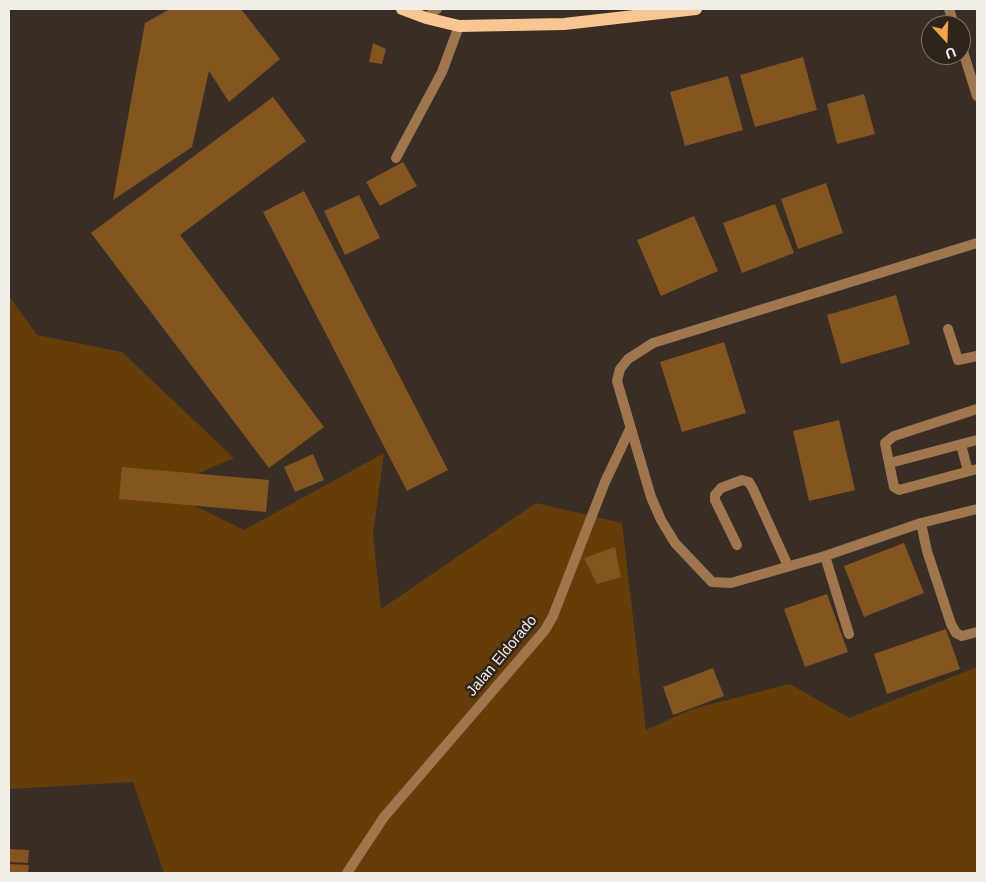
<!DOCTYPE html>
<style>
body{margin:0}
#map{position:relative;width:986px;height:882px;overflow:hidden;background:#382e25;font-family:Arial,sans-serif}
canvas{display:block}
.frame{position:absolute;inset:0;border:10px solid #f3ede7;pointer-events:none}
.north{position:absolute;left:921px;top:15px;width:50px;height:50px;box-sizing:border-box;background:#2d241b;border:1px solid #7c746d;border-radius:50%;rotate:160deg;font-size:14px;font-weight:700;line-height:20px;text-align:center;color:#f3ede7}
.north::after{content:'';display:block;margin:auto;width:18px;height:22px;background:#f4a345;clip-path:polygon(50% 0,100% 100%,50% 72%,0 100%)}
</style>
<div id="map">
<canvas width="986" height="882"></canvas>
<div class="frame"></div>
<div class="north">U</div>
</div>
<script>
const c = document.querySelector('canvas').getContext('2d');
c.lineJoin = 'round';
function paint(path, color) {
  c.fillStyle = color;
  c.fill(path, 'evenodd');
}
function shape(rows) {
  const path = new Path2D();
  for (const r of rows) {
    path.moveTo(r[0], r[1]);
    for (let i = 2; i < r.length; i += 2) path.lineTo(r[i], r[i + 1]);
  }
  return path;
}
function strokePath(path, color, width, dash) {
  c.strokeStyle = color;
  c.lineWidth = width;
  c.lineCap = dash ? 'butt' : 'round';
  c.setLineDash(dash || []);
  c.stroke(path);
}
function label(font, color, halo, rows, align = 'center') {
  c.font = font + ' Arial,sans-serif';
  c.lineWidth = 5;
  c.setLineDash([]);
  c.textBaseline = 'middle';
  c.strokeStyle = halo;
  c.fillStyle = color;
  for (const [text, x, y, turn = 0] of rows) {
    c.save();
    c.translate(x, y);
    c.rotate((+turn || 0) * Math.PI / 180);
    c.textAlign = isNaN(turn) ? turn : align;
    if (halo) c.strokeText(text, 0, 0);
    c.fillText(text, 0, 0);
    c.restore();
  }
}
paint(shape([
 [9,296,37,335,122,352,234,458,161,489,244,530,384,453,373,534,381,609,536,503,622,523,646,730,692,709,790,684,849,718,977,667,977,873,164,873,133,782,9,789]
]), '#643d09');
paint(shape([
 [170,9,241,9,280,59,229,102,209,71,192,147,113,200,145,23],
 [373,43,386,49,382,64,369,62],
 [803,57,817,110,755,127,740,75],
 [728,76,743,130,685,146,670,92],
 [864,94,875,134,837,144,827,104],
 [273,97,306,141,180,235,324,427,269,468,91,233],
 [403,162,417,186,380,206,366,182],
 [826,183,843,233,798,249,781,199],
 [304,191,448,470,407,491,263,212],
 [359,195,380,238,345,255,324,211],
 [775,204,794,253,742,273,723,223],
 [694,216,718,271,661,296,637,240],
 [896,295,910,344,841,364,827,315],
 [724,342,746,413,682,432,660,362],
 [839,420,855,490,809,501,793,431],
 [313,454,324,480,295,492,284,467],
 [122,467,269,480,266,512,119,499],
 [904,543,924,593,864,617,844,566],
 [615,547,621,577,597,584,584,558],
 [827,594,848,652,805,667,784,609],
 [946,629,960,669,887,694,874,654],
 [713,668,724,696,673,715,663,687],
 [9,849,29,850,28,863,9,862],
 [9,864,29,865,28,873,9,873]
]), '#84551f');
strokePath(shape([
 [396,158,442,72,459,26],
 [948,329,958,360,977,356],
 [977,409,894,436,885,443,894,487,899,490,977,469],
 [961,445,968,471],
 [890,463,977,440],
 [737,545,715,500,715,495,721,488,742,480,749,482,753,489,788,566],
 [825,556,849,634]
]), '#a0774c', 10);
strokePath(shape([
 [949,9,954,25],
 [426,18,437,9],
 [961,45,977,96],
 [977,243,653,343,628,359,620,369,617,381,651,497,661,520,675,543,712,582,731,583,825,556,921,523,977,509],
 [921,523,927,551,951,624,956,633,962,636,977,632],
 [347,873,384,817,545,630,553,616,605,482,630,429]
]), '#a0774c', 10);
strokePath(shape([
 [402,9,426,18,459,26,564,24,696,9]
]), '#f9c692', 12);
label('15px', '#f3ede7', '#2d241b', [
 ["Jalan Eldorado",502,656,-50]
]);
</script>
